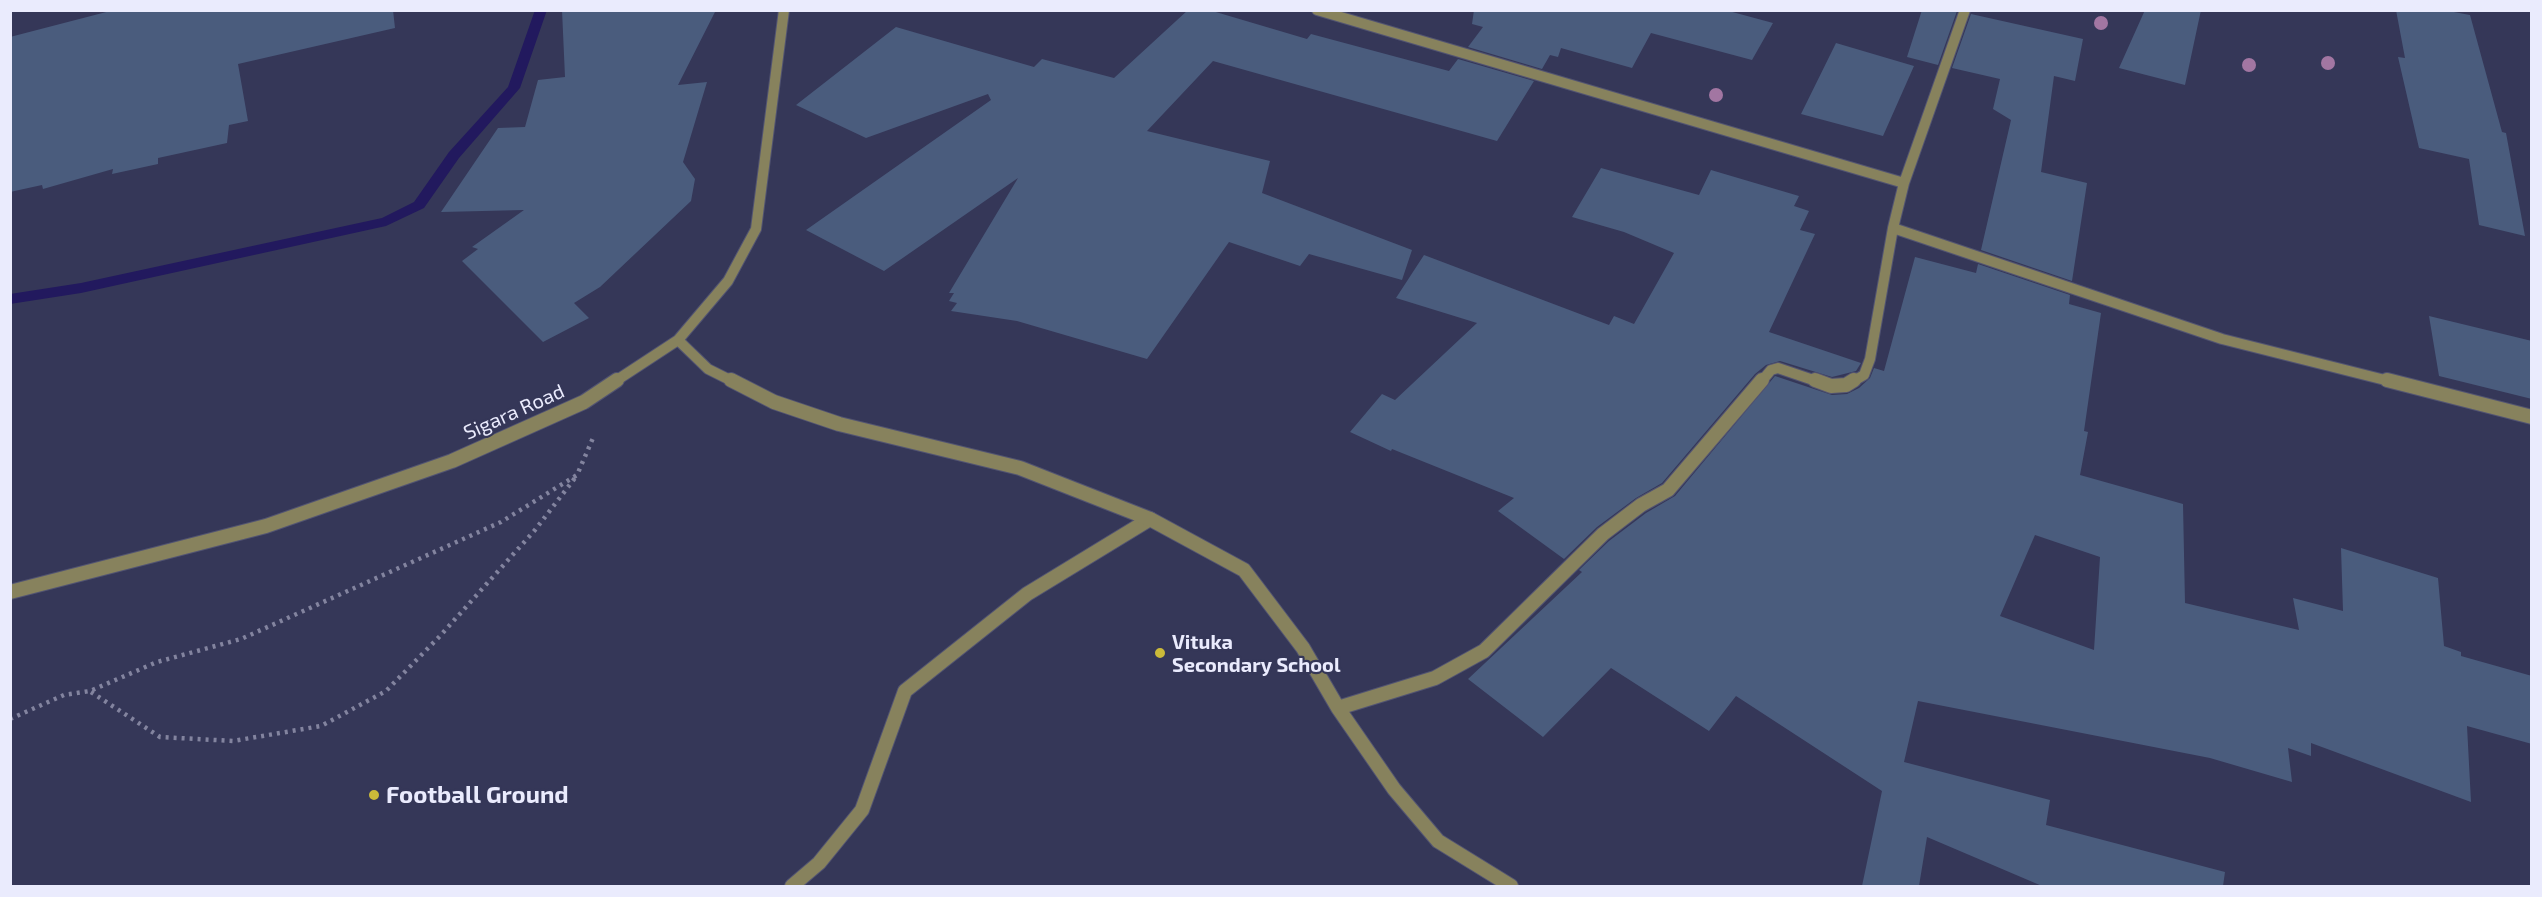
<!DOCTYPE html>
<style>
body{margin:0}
#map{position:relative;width:2542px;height:897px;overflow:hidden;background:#353758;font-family:"Exo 2",sans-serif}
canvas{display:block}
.frame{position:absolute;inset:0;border:12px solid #eaebfd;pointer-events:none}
</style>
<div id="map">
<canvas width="2542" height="897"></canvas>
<div class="frame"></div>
</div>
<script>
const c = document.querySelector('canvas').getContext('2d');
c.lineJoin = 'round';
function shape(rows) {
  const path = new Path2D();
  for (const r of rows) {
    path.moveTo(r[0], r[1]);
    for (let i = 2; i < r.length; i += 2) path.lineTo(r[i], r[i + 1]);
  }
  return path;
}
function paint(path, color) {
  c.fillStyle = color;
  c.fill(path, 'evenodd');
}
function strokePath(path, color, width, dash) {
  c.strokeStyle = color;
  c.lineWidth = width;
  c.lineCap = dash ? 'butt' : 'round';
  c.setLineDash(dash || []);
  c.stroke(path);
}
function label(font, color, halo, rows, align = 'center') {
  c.font = font + ' "Exo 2",sans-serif';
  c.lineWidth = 4.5;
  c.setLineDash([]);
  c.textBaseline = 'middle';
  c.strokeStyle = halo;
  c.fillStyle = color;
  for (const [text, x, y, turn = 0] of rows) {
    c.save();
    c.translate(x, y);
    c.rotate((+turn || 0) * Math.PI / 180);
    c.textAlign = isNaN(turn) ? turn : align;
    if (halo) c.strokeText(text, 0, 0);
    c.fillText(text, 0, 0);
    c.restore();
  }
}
paint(shape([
 [535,10,547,10,520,88,459,158,424,208,386,226,81,293,10,304,10,294,81,283,382,218,414,202,449,152,508,87,535,10]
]), '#22195e');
paint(shape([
 [114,10,393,10,395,28,238,64,248,121,229,125,227,143,158,158,158,164,112,174,113,169,43,189,42,185,10,192,10,37],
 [562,10,716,10,678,85,707,82,683,162,695,179,691,201,600,287,574,303,589,318,543,342,462,261,478,249,472,247,524,210,441,212,498,128,525,127,538,80,565,77],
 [1188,10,1209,10,1307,39,1311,34,1449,71,1458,59,1534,81,1497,141,1213,61,1147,131,1270,161,1262,193,1412,250,1402,280,1309,254,1300,266,1229,242,1147,359,1017,321,951,311,957,303,949,301,954,293,949,293,1018,178,884,271,806,230,991,100,988,94,866,138,796,105,896,27,1034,67,1042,59,1114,78],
 [1474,10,1725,10,1773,23,1752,60,1651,33,1632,68,1561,48,1558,57,1550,55,1542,69,1468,47,1483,27,1472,24],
 [1922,10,1957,11,1938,65,1907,57],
 [2145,10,2201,10,2185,85,2119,68],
 [2396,10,2443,10,2470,15,2502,132,2506,133,2525,236,2479,225,2469,159,2419,148,2398,57,2405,58],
 [1971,14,2083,39,2075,81,2054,76,2041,172,2087,183,2072,281,1981,250,2011,120,1993,109,2000,79,1952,68],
 [1836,43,1914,66,1883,136,1801,114],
 [1601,168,1699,195,1711,170,1799,196,1794,206,1809,211,1800,230,1815,234,1769,332,1861,363,1856,371,1832,377,1780,361,1766,365,1755,374,1662,483,1636,498,1597,527,1564,559,1498,511,1514,498,1392,449,1391,451,1350,432,1382,394,1395,400,1477,323,1396,298,1424,255,1609,325,1614,316,1634,324,1674,253,1624,232,1572,217],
 [1915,257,1976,273,1978,264,2070,295,2069,304,2101,313,2084,431,2088,432,2080,475,2183,504,2185,603,2299,630,2293,598,2343,611,2341,548,2438,578,2444,646,2461,652,2461,656,2532,676,2532,744,2467,726,2471,802,2311,743,2311,756,2288,748,2292,782,2210,758,1918,701,1904,762,2050,800,2046,825,2225,872,2223,886,2042,886,1927,837,1919,886,1862,886,1882,791,1736,696,1709,731,1611,668,1543,737,1468,679,1582,572,1579,570,1609,541,1646,513,1675,496,1775,376,1832,395,1847,394,1859,388,1870,378,1874,368,1884,371],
 [2035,535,2100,557,2094,650,2000,616],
 [2429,316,2532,341,2532,399,2439,376]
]), '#4a5c7d');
const lane = shape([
 [792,886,819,863,862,810,905,691,1027,594,1150,519]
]);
const streetFar1 = shape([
 [1317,10,1904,183],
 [1893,228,2222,339,2393,382],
 [678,340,708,369,734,382],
 [614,382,678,340,728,281,756,229,784,10],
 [1761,382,1771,370,1778,368,1819,382],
 [1852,382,1864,375,1870,359,1893,228,1904,183,1965,10]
]);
const street = shape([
 [731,380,774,402,839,424,1020,468,1150,519,1244,570,1303,648,1338,708,1394,789,1438,841,1511,886],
 [1815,380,1831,386,1846,385,1854,380],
 [2387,380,2532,417],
 [10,592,266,526,452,461,584,402,617,380],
 [1338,708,1435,678,1484,651,1603,534,1641,505,1668,490,1762,380]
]);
strokePath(lane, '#525472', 16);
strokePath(streetFar1, '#525472', 12);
strokePath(street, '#525472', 16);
strokePath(shape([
 [91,692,160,737,233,741,321,726,386,691,440,636,535,530,575,478],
 [10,719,64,695,90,691,157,662,241,639,501,522,577,475,593,438]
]), '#83849f', 4.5, [3, 5]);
strokePath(lane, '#87825d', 14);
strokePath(streetFar1, '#87825d', 10);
strokePath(street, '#87825d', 14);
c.fillStyle = '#a276a2';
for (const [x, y] of [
 [2101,23],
 [2328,63],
 [2249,65],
 [1716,95]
]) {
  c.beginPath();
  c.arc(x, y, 7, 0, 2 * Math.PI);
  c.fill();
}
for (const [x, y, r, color] of [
 [1160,653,6,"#cbba39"],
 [374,795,6,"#cbba39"]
]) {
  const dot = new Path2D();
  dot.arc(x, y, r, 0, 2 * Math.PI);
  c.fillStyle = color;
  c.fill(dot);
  strokePath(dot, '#353758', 2);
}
label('20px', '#eaebfd', '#353758', [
 ["Sigara Road",514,412,-24]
]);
label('bold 20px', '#eaebfd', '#353758', [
 ["Vituka",1172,642],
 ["Secondary School",1172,665]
], 'left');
label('bold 24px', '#eaebfd', '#353758', [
 ["Football Ground",386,795]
], 'left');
</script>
